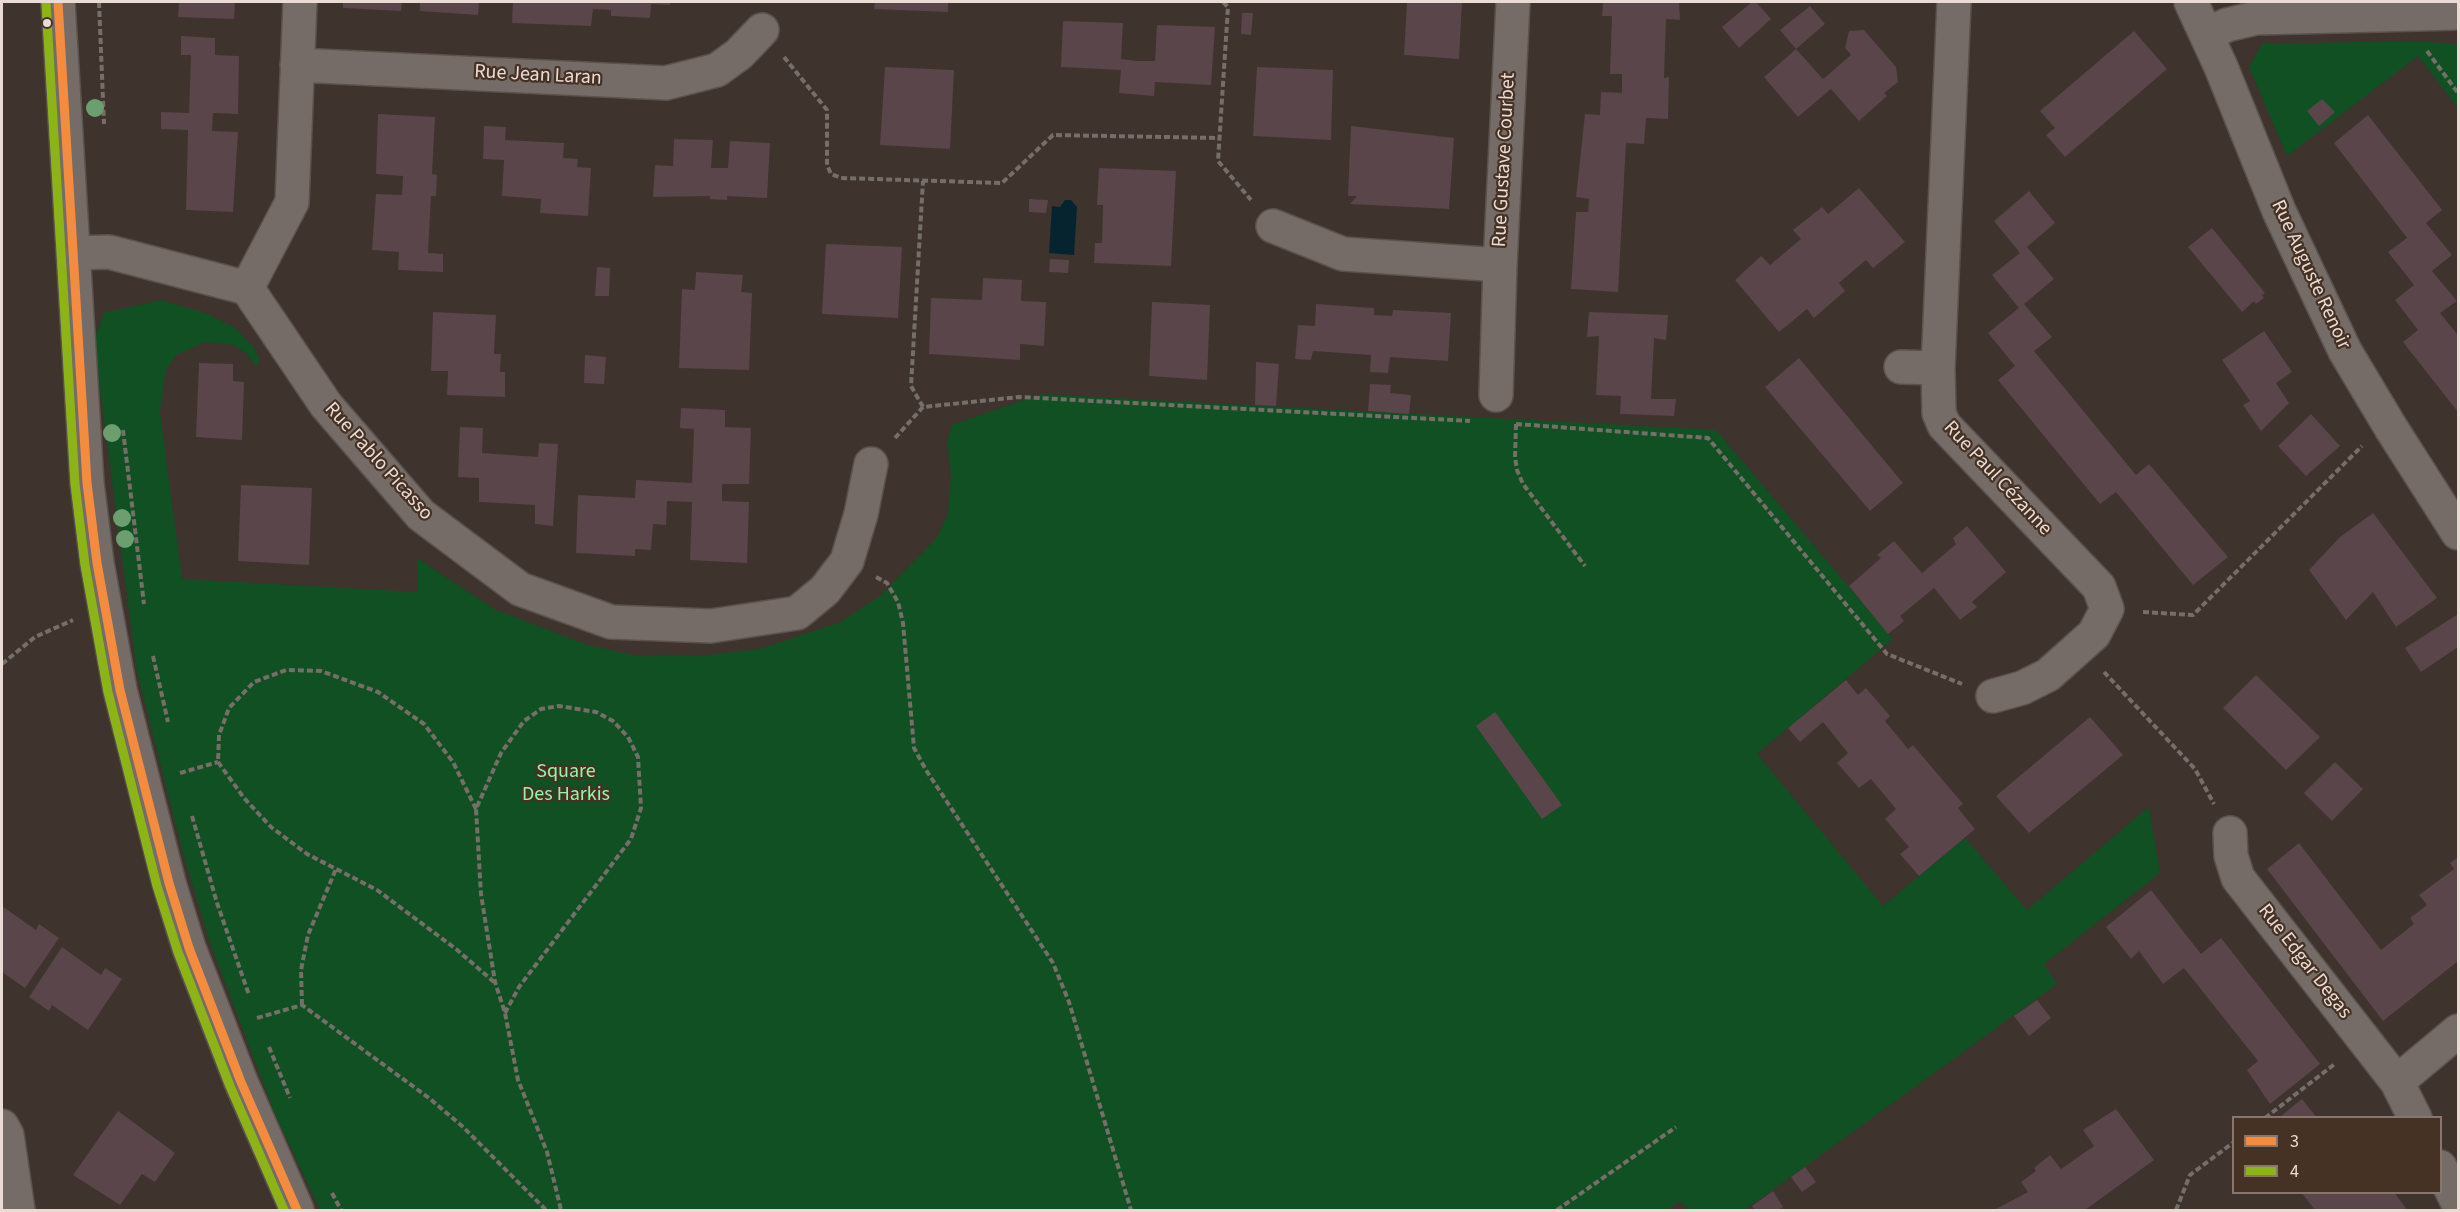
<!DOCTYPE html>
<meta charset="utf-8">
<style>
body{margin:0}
#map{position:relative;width:2460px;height:1212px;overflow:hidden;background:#3e332d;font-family:"Source Sans 3",sans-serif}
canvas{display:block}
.frame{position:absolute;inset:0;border:3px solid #eadcd5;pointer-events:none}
.legend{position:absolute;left:2232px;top:1116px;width:210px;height:78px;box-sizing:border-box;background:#463125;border:2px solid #88756b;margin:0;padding:8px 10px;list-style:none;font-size:18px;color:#eadcd5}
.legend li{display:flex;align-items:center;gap:12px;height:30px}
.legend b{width:30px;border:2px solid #88756b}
</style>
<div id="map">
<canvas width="2460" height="1212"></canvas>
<div class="frame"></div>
<ul class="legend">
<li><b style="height:8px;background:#f48c3f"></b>3</li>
<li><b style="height:8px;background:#8db417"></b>4</li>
</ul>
</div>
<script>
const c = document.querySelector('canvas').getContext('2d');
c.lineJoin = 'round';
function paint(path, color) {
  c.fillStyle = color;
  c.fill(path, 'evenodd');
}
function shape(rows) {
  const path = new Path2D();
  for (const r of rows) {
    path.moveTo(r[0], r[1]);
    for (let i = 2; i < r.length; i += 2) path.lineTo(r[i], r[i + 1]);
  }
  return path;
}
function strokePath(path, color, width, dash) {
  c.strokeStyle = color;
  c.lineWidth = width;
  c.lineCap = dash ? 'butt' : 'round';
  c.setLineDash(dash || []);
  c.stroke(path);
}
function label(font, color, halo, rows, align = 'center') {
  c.font = font + ' "Source Sans 3",sans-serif';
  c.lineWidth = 4.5;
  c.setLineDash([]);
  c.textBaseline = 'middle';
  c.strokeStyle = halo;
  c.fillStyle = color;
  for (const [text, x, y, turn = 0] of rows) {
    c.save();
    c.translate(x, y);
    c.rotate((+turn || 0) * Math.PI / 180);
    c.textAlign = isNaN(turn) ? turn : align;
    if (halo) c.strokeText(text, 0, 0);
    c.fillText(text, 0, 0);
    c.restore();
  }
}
paint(shape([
 [2411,41,2458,44,2458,108,2418,56,2287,156,2249,67,2262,44],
 [161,300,205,313,234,327,253,346,260,361,256,366,246,353,233,345,205,342,176,355,165,372,160,413,182,579,417,592,417,558,496,610,588,645,633,655,698,656,760,649,841,622,880,596,936,539,948,514,951,477,947,441,952,425,1041,394,1716,430,1893,639,1757,754,1883,906,1965,838,2027,910,2149,807,2160,873,2044,964,2057,984,1745,1210,1688,1210,1680,1201,1667,1210,320,1210,275,1114,210,943,183,853,137,672,96,358,96,335,104,313]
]), '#115023');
paint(shape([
 [1065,200,1071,200,1077,207,1074,255,1049,253,1052,206,1060,207]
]), '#062430');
paint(shape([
 [179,2,235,2,234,19,178,17],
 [343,2,402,2,401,11,343,8],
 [420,2,479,2,478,15,420,11],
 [513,2,670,2,670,5,651,4,650,18,611,16,611,10,593,9,591,26,512,23],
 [875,2,948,2,948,12,874,9],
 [1407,2,1462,2,1459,59,1404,55],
 [1603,2,1679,2,1680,20,1666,19,1664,78,1669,77,1668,119,1646,118,1644,144,1626,143,1618,292,1571,289,1576,212,1588,212,1589,199,1576,197,1585,114,1600,115,1601,92,1622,93,1622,74,1610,74,1612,16,1602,16],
 [1752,2,1756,2,1771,19,1739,48,1722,27],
 [1810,6,1825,24,1796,49,1780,30],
 [1242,13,1253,13,1251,35,1241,34],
 [1063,21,1123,23,1121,59,1138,61,1155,61,1157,25,1215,27,1211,85,1155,82,1154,96,1119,93,1121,70,1061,67],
 [1864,30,1896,67,1898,82,1884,93,1887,96,1859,121,1831,89,1798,117,1764,77,1796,49,1823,79,1851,55,1845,48,1849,31],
 [2134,31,2167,69,2065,157,2046,135,2055,128,2040,111],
 [181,36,215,38,215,55,239,56,238,114,213,113,212,131,238,132,233,212,186,210,188,130,161,129,161,112,189,113,191,55,181,55],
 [885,67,954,70,950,149,880,145],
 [1257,67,1333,70,1331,140,1253,136],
 [2322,99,2335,112,2319,126,2307,111],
 [378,114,435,117,432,174,437,175,436,196,431,196,428,253,443,254,443,272,398,270,399,252,372,250,376,194,402,195,403,176,376,174],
 [2368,115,2442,210,2426,223,2452,255,2432,271,2457,301,2440,313,2458,335,2458,412,2403,342,2418,330,2395,300,2414,285,2388,252,2407,238,2334,143],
 [484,126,506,127,505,140,564,143,563,158,578,159,577,167,591,168,588,216,540,213,541,199,502,196,504,160,483,159],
 [1351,126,1454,138,1449,209,1350,204,1357,196,1348,196],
 [674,139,713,140,711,168,728,168,730,141,770,143,767,198,727,196,727,200,710,199,710,196,653,197,655,165,673,166],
 [1099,168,1176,171,1171,266,1094,263,1095,243,1102,243,1103,205,1097,205],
 [1859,188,1905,242,1873,268,1866,260,1839,283,1845,291,1814,318,1807,309,1779,332,1735,280,1761,256,1770,265,1801,239,1793,230,1822,207,1828,214],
 [2029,191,2055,223,2027,247,2054,279,2024,304,2052,337,2034,351,2136,475,2149,464,2228,557,2193,585,2116,492,2100,504,1998,380,2015,366,1988,333,2019,308,1992,275,2020,253,1994,221],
 [1029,199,1048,200,1046,213,1029,212],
 [2212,228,2265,293,2262,295,2264,298,2256,304,2254,301,2242,312,2188,247],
 [826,244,902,247,898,318,822,314],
 [1050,259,1069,260,1068,273,1049,272],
 [597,267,610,268,609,296,595,296],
 [696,272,743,275,741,292,752,293,749,370,679,368,682,289,695,290],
 [983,278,1022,280,1021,301,1046,302,1044,346,1020,344,1020,360,929,354,931,298,982,300],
 [1152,302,1210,305,1207,380,1149,376],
 [1316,304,1374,308,1374,315,1392,316,1393,310,1451,313,1448,361,1390,357,1388,373,1370,372,1371,355,1313,351,1311,360,1295,359,1298,325,1315,326],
 [433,312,496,315,494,354,501,354,500,372,505,372,505,397,447,395,448,371,431,371],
 [1589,312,1668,315,1666,340,1654,338,1651,399,1676,399,1674,416,1620,414,1621,396,1596,395,1599,336,1587,337],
 [2264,331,2292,372,2276,383,2289,403,2261,431,2243,405,2250,401,2222,360],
 [585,355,606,357,604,384,584,383],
 [1799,358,1903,483,1870,511,1765,387],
 [1256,362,1279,364,1276,406,1255,405],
 [199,363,233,364,233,381,244,382,242,440,196,437],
 [1370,384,1391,385,1390,393,1411,395,1409,414,1368,411],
 [681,408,725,410,725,427,751,428,749,484,722,484,722,501,749,502,747,563,690,560,692,502,667,501,666,525,653,524,651,550,635,549,635,556,576,553,578,495,635,498,636,480,692,483,694,429,680,428],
 [2311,414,2340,446,2306,476,2278,446],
 [460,427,483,428,482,453,538,457,539,443,558,444,553,526,535,524,535,505,479,502,479,478,458,477],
 [241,485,312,488,309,565,238,561],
 [2373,513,2437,598,2396,627,2373,592,2346,620,2309,570,2340,537],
 [1967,526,2006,572,1972,602,1977,607,1960,620,1934,588,1900,616,1904,621,1888,634,1849,586,1881,558,1877,555,1894,541,1922,573,1956,544,1953,538],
 [2458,614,2458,647,2421,672,2405,648],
 [2256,675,2320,737,2286,770,2223,708],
 [1846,680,1858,695,1866,688,1890,716,1885,721,1908,749,1913,745,1963,804,1958,808,1975,829,1919,876,1900,854,1909,847,1885,819,1896,809,1871,779,1859,788,1837,763,1848,753,1823,722,1800,742,1788,728],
 [1495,712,1562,805,1542,819,1476,726],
 [2090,717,2123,755,2029,833,1996,796],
 [2335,762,2363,789,2332,821,2304,793],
 [2299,843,2381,950,2414,924,2410,918,2427,905,2419,895,2454,869,2450,863,2458,857,2458,961,2383,1021,2267,869],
 [2151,890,2201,954,2221,938,2320,1064,2270,1104,2247,1070,2258,1061,2184,968,2163,984,2139,951,2131,959,2106,927],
 [2,906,36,930,39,924,59,938,25,988,2,972],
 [62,947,101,975,105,968,122,979,88,1030,52,1005,49,1011,29,997],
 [2037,1000,2051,1018,2029,1036,2014,1016],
 [2302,1099,2317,1118,2279,1118,2293,1106],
 [2116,1109,2154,1160,2085,1210,1994,1210,2028,1192,2021,1182,2036,1171,2034,1168,2050,1155,2061,1169,2094,1146,2083,1130],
 [118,1111,175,1153,155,1182,142,1174,120,1205,73,1175],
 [1805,1167,1816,1182,1802,1192,1791,1177],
 [1773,1191,1783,1207,1778,1210,1755,1210,1752,1206],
 [2301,1192,2394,1192,2407,1210,2315,1210]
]), '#5a454a');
const minor = shape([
 [58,2,87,483,97,563,120,690,169,883,189,948,241,1082,297,1210],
 [1954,2,1938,368,1939,413,1944,425,2099,587,2107,609,2094,634,2048,675,2022,688,1993,696],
 [2191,2,2221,67,2279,211,2345,351,2391,428,2458,533],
 [2207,34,2227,25,2256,18,2458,13],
 [297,65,666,83,717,70,739,54,762,30],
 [1273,226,1343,254,1500,265,1513,2],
 [74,253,109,252,247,288,326,405,421,515,520,589,611,622,711,626,797,613,825,590,847,561,861,514,871,464],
 [247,288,292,202,300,2],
 [1901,367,1938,368],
 [1496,395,1500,265],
 [2230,833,2231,856,2238,878,2397,1082,2415,1118],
 [2397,1082,2458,1031],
 [2,1126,7,1135,18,1210],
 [2440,1167,2458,1203]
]);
strokePath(minor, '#5c524c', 36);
strokePath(shape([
 [99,2,104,124],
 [1223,2,1228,7,1218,161,1251,200],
 [2427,51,2458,93],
 [784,57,827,110,827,165,831,174,841,178,1002,183,1053,135,1220,138],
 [923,407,911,386,923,181],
 [1516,424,1708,438,1887,654,1962,684],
 [1516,424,1515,457,1517,470,1523,484,1585,566],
 [123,430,144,604],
 [895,438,923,407,1019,397,1470,421],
 [876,577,887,583,898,602,903,623,914,748,926,770,1053,963,1069,1002,1131,1210],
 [2143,612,2193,615,2362,446],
 [153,656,168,722],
 [2,664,35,637,73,620],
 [2104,672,2195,769,2214,804],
 [180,773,218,762],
 [476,809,453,762,424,724,378,692,321,671,286,670,254,682,229,708,219,735,218,762,244,798,271,827,307,854,377,890,456,949,494,982],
 [192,816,217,903,249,995],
 [302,1005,301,970,308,935,336,869],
 [505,1013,519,987,631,839,641,808,638,757,628,737,613,721,596,712,559,706,541,709,524,721,501,753,476,809,481,894,495,982,505,1013,518,1080,547,1152,561,1210],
 [257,1018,302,1005,429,1098,462,1126,546,1210],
 [269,1047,290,1098],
 [2265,1118,2336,1063],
 [332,1193,341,1210],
 [1557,1210,1676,1127],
 [2176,1210,2190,1175,2234,1142]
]), '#766e68', 4, [6, 3]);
strokePath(minor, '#756c67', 33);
strokePath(shape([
 [58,2,87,483,97,563,120,690,169,883,189,948,241,1082,297,1210]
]), '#f48c3f', 9);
strokePath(shape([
 [46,3,75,484,85,565,108,692,157,886,178,952,230,1086,284,1210]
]), '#8db417', 9);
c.fillStyle = '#6d9e6f';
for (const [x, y] of [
 [95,108],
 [112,433],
 [122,518],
 [125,539]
]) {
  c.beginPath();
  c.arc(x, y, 9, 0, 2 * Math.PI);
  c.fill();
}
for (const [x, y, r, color] of [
 [47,23,5,"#eadcd5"]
]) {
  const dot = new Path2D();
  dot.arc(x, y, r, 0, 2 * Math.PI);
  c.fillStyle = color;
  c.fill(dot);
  strokePath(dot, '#463125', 2);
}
label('20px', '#eadcd5', '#463125', [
 ["Rue Jean Laran",538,76,3],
 ["Rue Gustave Courbet",1505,160,-87],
 ["Rue Auguste Renoir",2310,275,65],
 ["Rue Pablo Picasso",378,462,48],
 ["Rue Paul Cézanne",1997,479,47],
 ["Rue Edgar Degas",2304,962,52]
]);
label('20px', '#93f6a5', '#463125', [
 ["Square",566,773],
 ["Des Harkis",566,796]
]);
</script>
